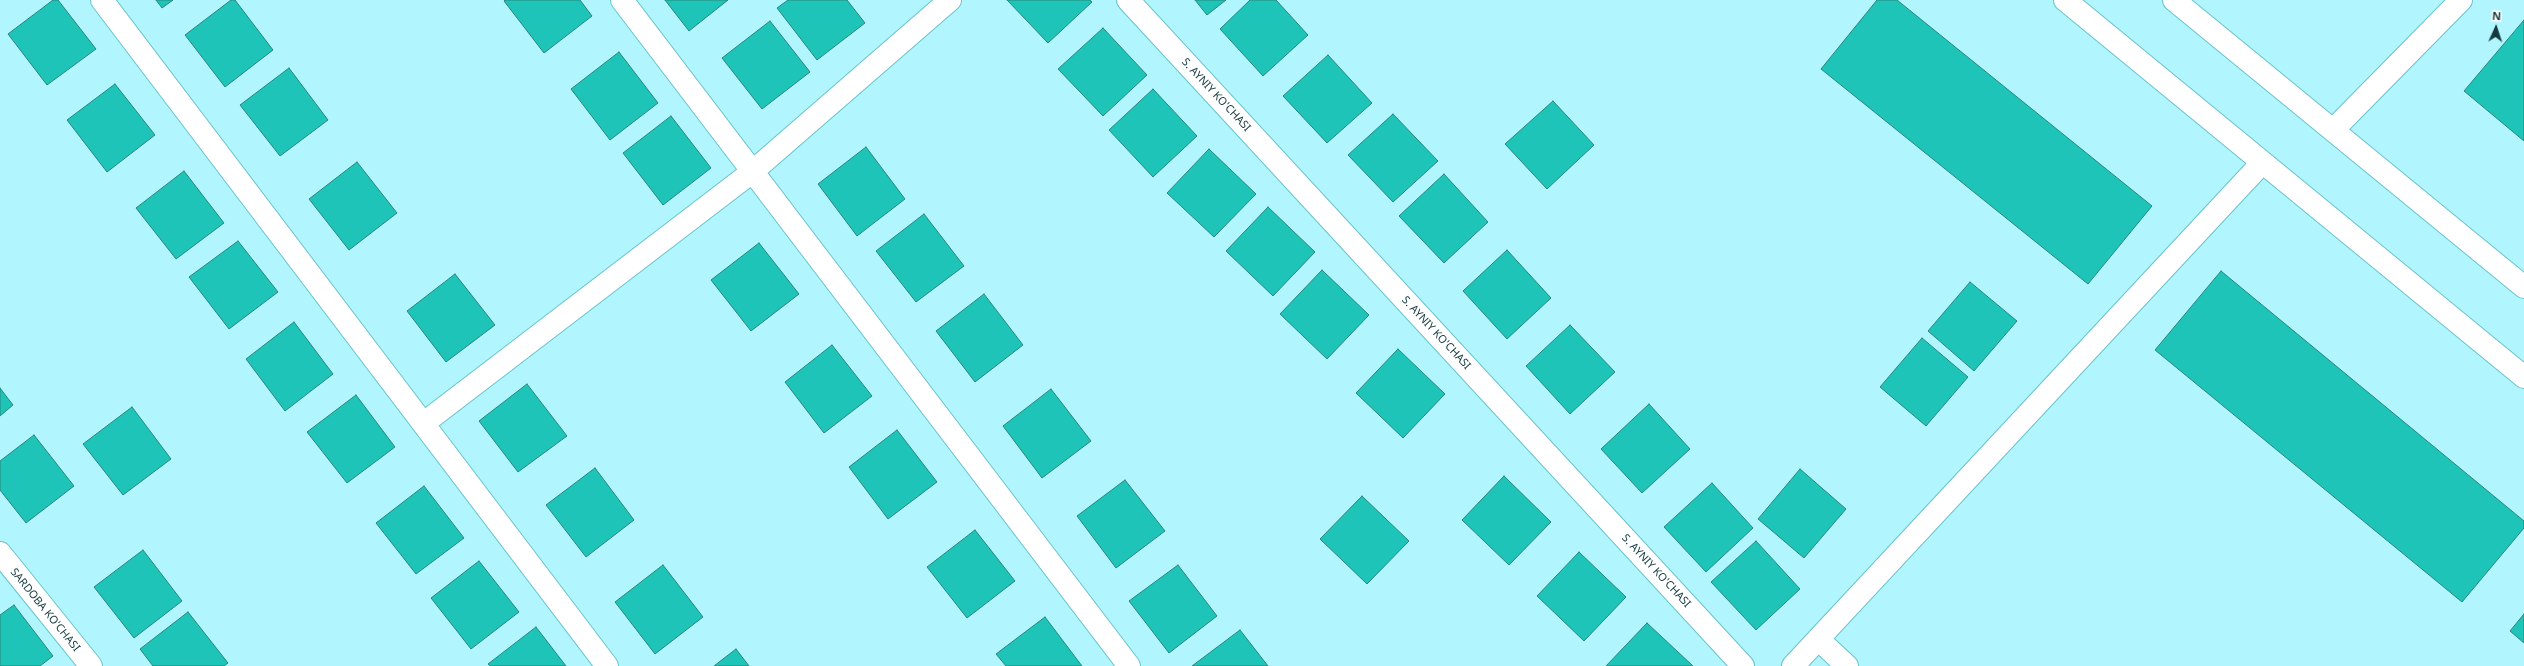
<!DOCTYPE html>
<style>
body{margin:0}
#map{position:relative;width:2524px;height:666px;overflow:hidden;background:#b1f6ff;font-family:"Noto Sans",sans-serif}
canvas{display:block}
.north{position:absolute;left:2476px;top:8px;width:40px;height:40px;-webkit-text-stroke:3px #fff;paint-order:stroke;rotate:3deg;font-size:11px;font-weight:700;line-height:16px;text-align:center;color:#143a3e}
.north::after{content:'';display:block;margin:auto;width:14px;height:18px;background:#143a3e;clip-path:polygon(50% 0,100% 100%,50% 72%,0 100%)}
</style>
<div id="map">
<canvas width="2524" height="666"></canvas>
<div class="north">N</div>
</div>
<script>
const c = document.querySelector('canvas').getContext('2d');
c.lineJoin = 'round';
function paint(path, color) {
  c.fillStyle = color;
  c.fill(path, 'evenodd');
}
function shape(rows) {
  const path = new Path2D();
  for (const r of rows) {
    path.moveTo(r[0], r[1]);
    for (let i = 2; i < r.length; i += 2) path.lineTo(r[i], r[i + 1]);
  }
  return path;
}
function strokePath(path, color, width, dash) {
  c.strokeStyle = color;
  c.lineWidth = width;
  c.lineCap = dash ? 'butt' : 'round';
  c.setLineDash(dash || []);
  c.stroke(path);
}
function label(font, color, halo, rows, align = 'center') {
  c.font = font + ' "Noto Sans",sans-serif';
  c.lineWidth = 4;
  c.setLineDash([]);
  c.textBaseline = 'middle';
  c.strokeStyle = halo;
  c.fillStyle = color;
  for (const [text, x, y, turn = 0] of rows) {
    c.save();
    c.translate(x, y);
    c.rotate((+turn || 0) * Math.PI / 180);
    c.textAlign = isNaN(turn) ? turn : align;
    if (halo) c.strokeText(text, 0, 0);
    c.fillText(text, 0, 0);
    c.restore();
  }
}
const building = shape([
 [53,0,58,0,96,49,47,85,8,34,53,0],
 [156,0,173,0,162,8,156,0],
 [231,0,235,0,273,50,225,87,185,35,231,0],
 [505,0,580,0,592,16,544,53,504,1,505,0],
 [665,0,728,0,689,31,665,0],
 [788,0,847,0,865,23,817,60,777,8,788,0],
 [1007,0,1090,0,1092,2,1048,43,1007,0],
 [1195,0,1226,0,1207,15,1195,0],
 [1250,0,1276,0,1308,35,1263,76,1220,29,1250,0],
 [1877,0,1897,0,2152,206,2088,284,1821,69,1877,0],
 [2524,20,2524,141,2464,91,2524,20],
 [770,21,810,72,762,109,722,58,770,21],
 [1103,28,1147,75,1103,116,1058,69,1103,28],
 [619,52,658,103,610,140,571,89,619,52],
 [1328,55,1372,103,1327,143,1283,96,1328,55],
 [289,68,328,120,280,156,240,105,289,68],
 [115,84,155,135,107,172,67,120,115,84],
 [1153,89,1197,136,1153,177,1109,130,1153,89],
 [1553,101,1594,145,1547,189,1505,144,1553,101],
 [1393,114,1438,161,1393,202,1348,155,1393,114],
 [671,116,711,168,663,205,623,153,671,116],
 [866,147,905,199,857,236,818,184,866,147],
 [1209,149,1256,194,1214,237,1167,193,1209,149],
 [357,162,397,213,349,250,309,199,357,162],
 [184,171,224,223,176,259,136,208,184,171],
 [1444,174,1488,222,1444,263,1399,216,1444,174],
 [1268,207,1315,252,1273,296,1226,251,1268,207],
 [924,214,964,266,916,302,876,251,924,214],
 [238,241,278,292,229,329,189,277,238,241],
 [759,243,799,294,751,331,711,280,759,243],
 [1507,250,1551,298,1507,339,1463,291,1507,250],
 [1322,270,1369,315,1327,359,1280,314,1322,270],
 [2221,271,2524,521,2524,528,2462,602,2155,350,2221,271],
 [455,274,495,325,446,362,407,311,455,274],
 [1970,282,2017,321,1974,371,1928,331,1970,282],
 [984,294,1023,345,975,382,936,331,984,294],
 [294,322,333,374,285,411,246,359,294,322],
 [1570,325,1615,372,1570,414,1526,366,1570,325],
 [1922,338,1968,377,1926,426,1880,387,1922,338],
 [832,345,872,396,824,433,785,382,832,345],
 [1398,349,1445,394,1403,438,1356,393,1398,349],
 [527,384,567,436,518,472,479,421,527,384],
 [0,388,13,405,0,416,0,388],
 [1051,389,1091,441,1042,478,1003,426,1051,389],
 [356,395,395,447,347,483,307,432,356,395],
 [1649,404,1690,449,1642,493,1601,449,1649,404],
 [132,407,171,459,123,495,83,444,132,407],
 [897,430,937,482,888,519,849,467,897,430],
 [34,435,74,486,26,523,0,490,0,461,34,435],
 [595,468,634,520,586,557,546,505,595,468],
 [1800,469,1846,509,1804,558,1758,519,1800,469],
 [1504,476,1551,522,1509,565,1462,520,1504,476],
 [1125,480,1165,531,1116,568,1077,516,1125,480],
 [1712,483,1753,528,1706,572,1664,527,1712,483],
 [424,486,464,538,416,574,376,523,424,486],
 [1362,496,1409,541,1367,584,1320,539,1362,496],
 [975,530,1015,581,967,618,927,567,975,530],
 [1756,541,1800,589,1756,630,1711,582,1756,541],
 [143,550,182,601,134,638,94,587,143,550],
 [1579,552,1626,597,1584,641,1537,596,1579,552],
 [479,561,519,612,471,649,431,598,479,561],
 [663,565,703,617,655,654,615,602,663,565],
 [1178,565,1217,616,1169,653,1129,601,1178,565],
 [14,605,53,656,40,666,0,666,0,615,14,605],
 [188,612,228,663,224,666,153,666,140,649,188,612],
 [2524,614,2524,643,2510,631,2524,614],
 [1045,617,1082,666,1006,666,996,654,1045,617],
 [1647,623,1693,666,1606,666,1647,623],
 [536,627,566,666,490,666,488,664,536,627],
 [1240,630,1268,666,1192,666,1240,630],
 [736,649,749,666,714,666,736,649]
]);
paint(building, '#1dc4b7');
strokePath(building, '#2a877e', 1);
const street = shape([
 [102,0,607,666],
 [622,0,1129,666],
 [1128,0,1743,666],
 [2334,129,2461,0],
 [424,423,752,172,950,0],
 [0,553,91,666],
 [1818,639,1847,666],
 [1793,666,2262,163]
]);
const secondary = shape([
 [2065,0,2524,377],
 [2174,0,2524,287]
]);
strokePath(street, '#6ac2cd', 24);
strokePath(secondary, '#6ac2cd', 24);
strokePath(street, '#fff', 22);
strokePath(secondary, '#fff', 22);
label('11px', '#143a3e', '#fff', [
 ["S. AYNIY KO'CHASI",1216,95,47],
 ["S. AYNIY KO'CHASI",1436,333,47],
 ["S. AYNIY KO'CHASI",1656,571,47],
 ["SARDOBA KO'CHASI",45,610,51]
]);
</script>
